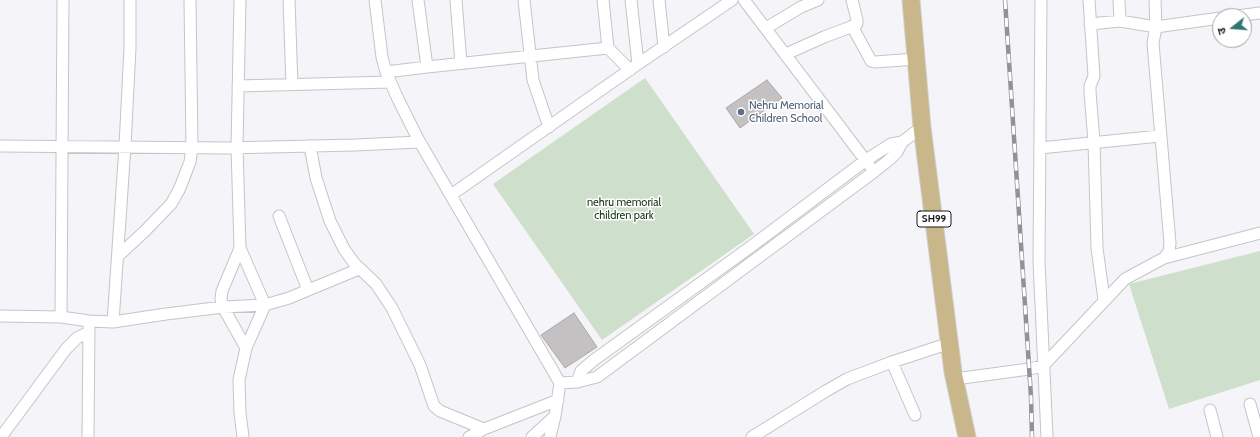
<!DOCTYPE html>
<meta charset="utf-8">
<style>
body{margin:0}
#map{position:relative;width:1260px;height:437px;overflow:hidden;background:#f5f4f8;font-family:Cabin,"Noto Sans Devanagari",sans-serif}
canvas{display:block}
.north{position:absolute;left:1212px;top:8px;width:40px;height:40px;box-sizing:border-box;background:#fff;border:1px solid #a3a3a3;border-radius:50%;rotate:253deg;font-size:11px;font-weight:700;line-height:16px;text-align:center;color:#19191a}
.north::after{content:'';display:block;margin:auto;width:14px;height:18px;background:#31776f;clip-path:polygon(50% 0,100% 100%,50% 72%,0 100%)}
</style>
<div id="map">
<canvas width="1260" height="437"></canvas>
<div class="north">उ</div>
</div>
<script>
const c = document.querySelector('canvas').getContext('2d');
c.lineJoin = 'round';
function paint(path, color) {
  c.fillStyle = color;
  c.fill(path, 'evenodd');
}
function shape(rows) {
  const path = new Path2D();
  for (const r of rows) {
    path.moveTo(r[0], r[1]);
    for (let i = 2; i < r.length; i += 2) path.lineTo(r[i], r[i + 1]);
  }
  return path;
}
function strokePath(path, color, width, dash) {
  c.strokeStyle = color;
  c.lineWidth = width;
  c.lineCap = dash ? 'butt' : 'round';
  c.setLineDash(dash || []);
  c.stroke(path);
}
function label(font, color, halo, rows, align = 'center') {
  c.font = font + ' Cabin,sans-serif';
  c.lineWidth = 3;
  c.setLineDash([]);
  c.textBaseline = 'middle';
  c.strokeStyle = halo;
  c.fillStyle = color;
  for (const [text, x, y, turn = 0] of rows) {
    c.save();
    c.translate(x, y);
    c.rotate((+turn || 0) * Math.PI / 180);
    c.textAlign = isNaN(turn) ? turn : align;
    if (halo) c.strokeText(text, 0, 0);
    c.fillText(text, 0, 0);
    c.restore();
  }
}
paint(shape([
 [645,78,754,234,602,340,493,184],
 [1260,251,1260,380,1169,409,1129,284]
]), '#cedfcb');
const building = shape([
 [767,80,782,98,740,128,726,108,767,80],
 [574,313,597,347,565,368,541,335,574,313]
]);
paint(building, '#c4c1c2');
strokePath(building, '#aba8a9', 1);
const minor = shape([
 [240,0,237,147,240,248,222,291,221,299,223,307,246,348],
 [289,0,292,85],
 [375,0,382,57,386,72,397,97,418,139,560,383,555,416,550,437],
 [418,0,427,67],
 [456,0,461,63],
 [524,0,533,80,549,127],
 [603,0,608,48],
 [631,0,638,64],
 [659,0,664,47],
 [744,0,869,165],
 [1041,0,1039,261,1047,437],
 [1089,0,1094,76,1090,86,1090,92,1094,142,1097,248,1104,300],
 [1119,0,1120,21],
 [1237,16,1260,13],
 [1090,24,1120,21,1156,27,1220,18],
 [852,26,871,61,875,62,916,59],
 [766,28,801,7,818,0],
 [786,54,824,37,856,25,857,23,857,20,852,0],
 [386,72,427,67,608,48,630,70],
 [238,86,390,82],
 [0,146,227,148,355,145,420,142],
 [310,146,316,178,330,221,344,249,354,263,376,284,392,308,420,365,434,406,440,411,484,429,558,400],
 [1040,148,1160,136],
 [451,195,638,64,732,0],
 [279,216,308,290],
 [240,248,265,305,246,348,239,380,240,413,243,437],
 [118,256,145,231,171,204,179,190,190,162,192,147,190,0],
 [1164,258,1260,233],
 [0,316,61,317,89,321,113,322,125,146,130,48,130,0],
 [61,317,63,0],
 [113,322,166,314,223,307,265,305,289,298,359,269],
 [892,362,915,415],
 [955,379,1029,369,1043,366,1125,279,1164,258,1169,252,1170,243,1153,43,1156,27,1155,0],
 [577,382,581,371,594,360,749,248,866,160,891,144,902,142],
 [560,383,577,382,597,377,875,171,889,160,897,152,902,142,922,127],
 [1250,404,1259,437],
 [1210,410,1217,437],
 [1,437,66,349,77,338,89,332],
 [88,437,89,326],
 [469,437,484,429],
 [532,437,555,416],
 [752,437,826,391,847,379,892,362,950,343]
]);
const primary = shape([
 [911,0,922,127,953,372,967,437]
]);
strokePath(minor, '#c5c4c7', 13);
strokePath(primary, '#d1d1d1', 19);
strokePath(minor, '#fff', 11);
strokePath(primary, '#cab68b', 17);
const rail = shape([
 [1005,0,1031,397,1032,437]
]);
strokePath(rail, '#929194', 4.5);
strokePath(rail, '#fff', 3, [9]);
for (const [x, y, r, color] of [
 [741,112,4,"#5c6f8a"]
]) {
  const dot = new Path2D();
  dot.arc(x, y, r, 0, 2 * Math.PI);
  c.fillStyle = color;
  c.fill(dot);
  strokePath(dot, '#fff', 1.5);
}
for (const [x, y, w] of [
 [934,219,34]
]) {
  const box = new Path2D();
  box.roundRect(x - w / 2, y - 8, w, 16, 3);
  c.fillStyle = '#fff';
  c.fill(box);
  strokePath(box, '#19191a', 1);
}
label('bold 10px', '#19191a', null, [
 ["SH99",934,219]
]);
label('11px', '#4e5e75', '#fff', [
 ["Nehru Memorial",749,106],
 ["Children School",749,119]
], 'left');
label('11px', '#11330d', '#fff', [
 ["nehru memorial",624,203],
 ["children park",624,216]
]);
</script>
